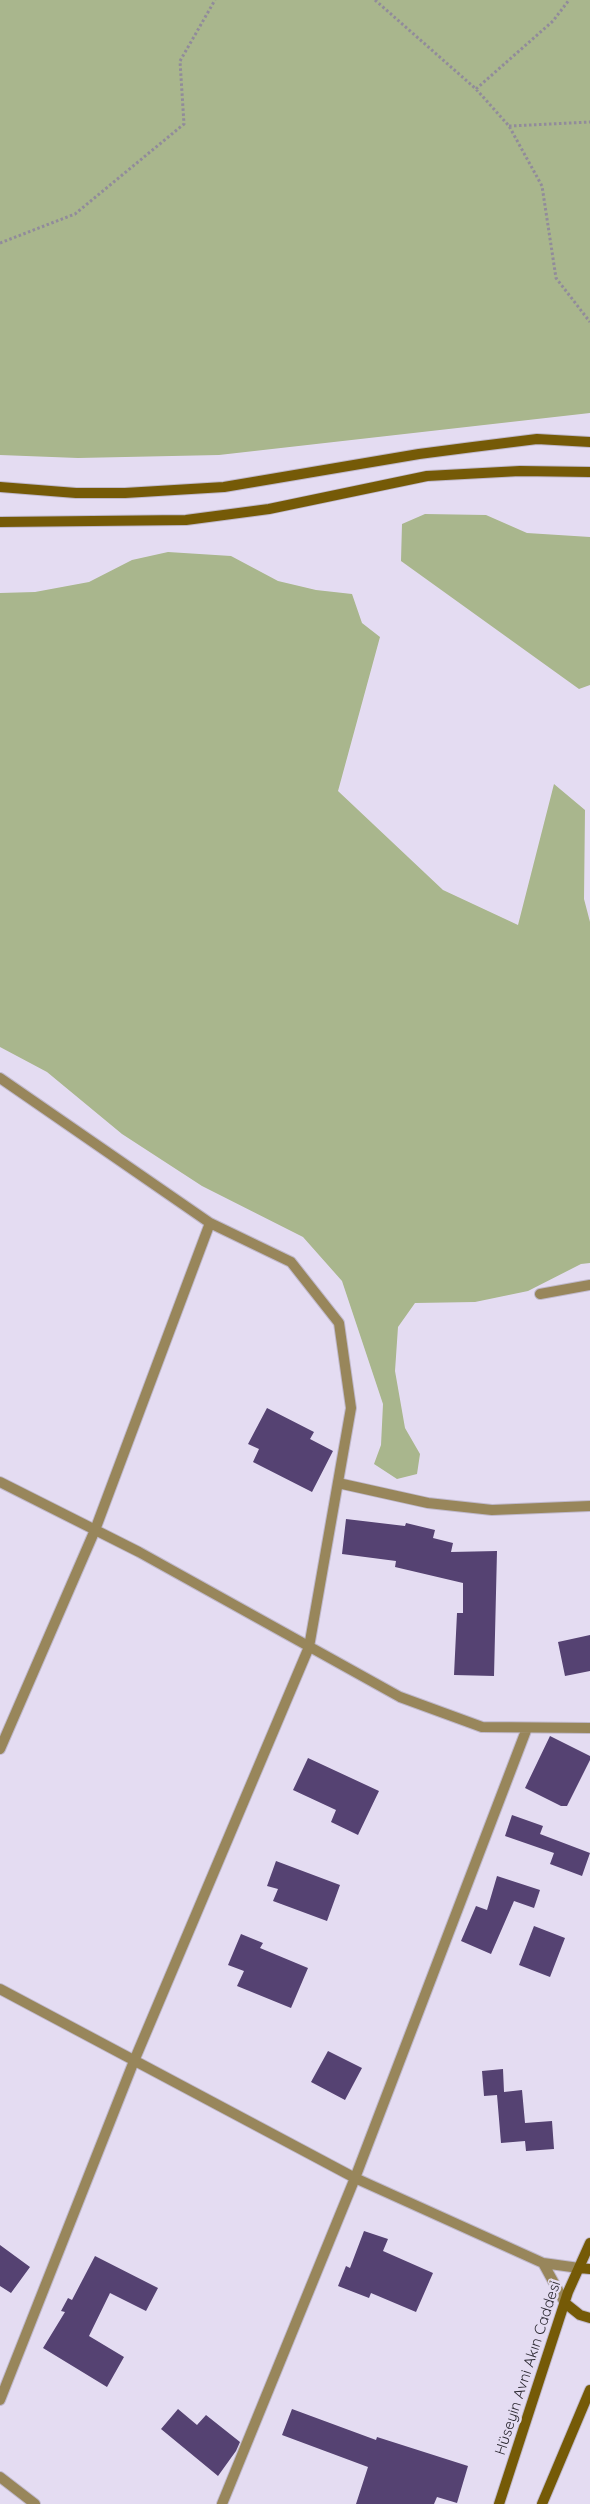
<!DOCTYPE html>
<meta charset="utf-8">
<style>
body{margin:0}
canvas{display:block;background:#e4dcf2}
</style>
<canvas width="590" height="2504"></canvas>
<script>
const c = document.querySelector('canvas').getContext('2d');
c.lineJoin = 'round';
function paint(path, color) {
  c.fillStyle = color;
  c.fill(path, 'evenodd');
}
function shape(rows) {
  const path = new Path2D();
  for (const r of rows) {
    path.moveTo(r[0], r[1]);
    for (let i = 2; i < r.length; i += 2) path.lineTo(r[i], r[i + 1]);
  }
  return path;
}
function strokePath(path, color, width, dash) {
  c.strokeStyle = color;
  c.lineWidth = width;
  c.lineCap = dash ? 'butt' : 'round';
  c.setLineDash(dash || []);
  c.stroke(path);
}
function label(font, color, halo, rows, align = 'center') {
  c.font = font + ' Quicksand,sans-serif';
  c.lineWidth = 5;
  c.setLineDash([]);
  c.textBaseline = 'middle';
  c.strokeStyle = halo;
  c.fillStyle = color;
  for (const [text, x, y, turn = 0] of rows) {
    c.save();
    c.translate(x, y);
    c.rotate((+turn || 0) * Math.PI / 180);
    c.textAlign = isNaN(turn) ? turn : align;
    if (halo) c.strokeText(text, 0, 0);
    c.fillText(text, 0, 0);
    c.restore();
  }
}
paint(shape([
 [0,0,590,0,590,413,219,455,78,458,0,455],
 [425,514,486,515,527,533,590,537,590,685,579,689,401,561,402,524],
 [168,552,231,556,278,581,316,590,352,594,362,623,380,637,338,791,443,890,518,925,554,784,585,810,584,899,590,922,590,1263,581,1264,528,1291,475,1302,415,1303,398,1327,395,1371,405,1428,420,1454,417,1474,397,1479,374,1464,381,1445,383,1404,342,1281,303,1237,202,1186,122,1134,47,1072,0,1047,0,593,35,592,89,582,132,560]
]), '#a9b68d');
paint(shape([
 [267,1408,314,1432,310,1439,333,1451,312,1492,253,1462,259,1449,248,1444],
 [346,1519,405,1526,406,1523,435,1530,433,1538,453,1543,451,1552,497,1551,494,1676,454,1675,457,1613,463,1613,463,1583,395,1567,396,1561,342,1554],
 [590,1635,590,1671,565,1676,558,1642],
 [550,1736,590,1756,590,1760,567,1806,561,1806,525,1788],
 [308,1758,379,1791,358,1835,331,1822,336,1810,293,1790],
 [512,1815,543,1826,540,1834,590,1853,582,1876,550,1864,554,1853,505,1836],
 [276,1861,340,1885,327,1921,273,1901,278,1889,267,1886],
 [497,1876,540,1890,534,1908,514,1901,491,1954,461,1941,476,1906,487,1910],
 [534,1926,565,1938,550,1977,519,1965],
 [241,1934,263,1943,260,1948,308,1968,291,2008,237,1986,244,1971,228,1965],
 [328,2051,362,2068,345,2100,311,2082],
 [503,2069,504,2092,522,2090,525,2123,552,2121,554,2149,526,2151,525,2141,501,2143,497,2095,484,2096,482,2071],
 [364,2231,388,2239,383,2251,433,2273,416,2312,371,2293,369,2298,338,2286,346,2266,350,2268],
 [0,2245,30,2267,11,2293,0,2286],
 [95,2256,158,2288,146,2311,110,2293,89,2336,124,2357,107,2387,43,2348,65,2312,61,2311,68,2298,72,2300],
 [178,2409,197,2425,206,2415,240,2442,236,2451,218,2476,161,2429],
 [292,2409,376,2440,377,2437,468,2466,457,2503,437,2497,434,2504,356,2504,368,2467,282,2435]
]), '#554272');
const minor = shape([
 [0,1078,210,1223,291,1262,339,1323,351,1408,309,1647,134,2061,0,2400],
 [540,1294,590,1285],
 [0,1482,139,1552,400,1697,482,1727,590,1728],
 [338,1483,428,1503,492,1510,590,1506],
 [0,1749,95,1530,210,1223],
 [0,1989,355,2178,543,2263,579,2268],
 [543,2263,565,2303],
 [0,2477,35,2504],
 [222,2504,355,2178,527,1728]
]);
const secondary = shape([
 [0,487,76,493,125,493,224,487,419,454,473,447,537,439,590,442],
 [0,522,186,520,269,509,427,476,520,471,590,472],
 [579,2268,590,2269],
 [565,2303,580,2315,590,2318],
 [499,2504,568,2292,590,2243],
 [542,2504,590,2390]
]);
strokePath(minor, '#c0b9cc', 12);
strokePath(secondary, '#c0b9cc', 12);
strokePath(shape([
 [375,0,476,89,509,126,542,186,556,278,590,322],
 [476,89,553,21,569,0],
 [509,126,590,122],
 [0,243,75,214,184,124,180,61,215,0]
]), '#918b9b', 3, [2.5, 2.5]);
strokePath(minor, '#98865b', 10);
strokePath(secondary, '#755a07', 10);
label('15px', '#2f2c35', '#e4dcf2', [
 ["Hüseyin Avni Akın Caddesi",528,2368,-72]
]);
</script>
